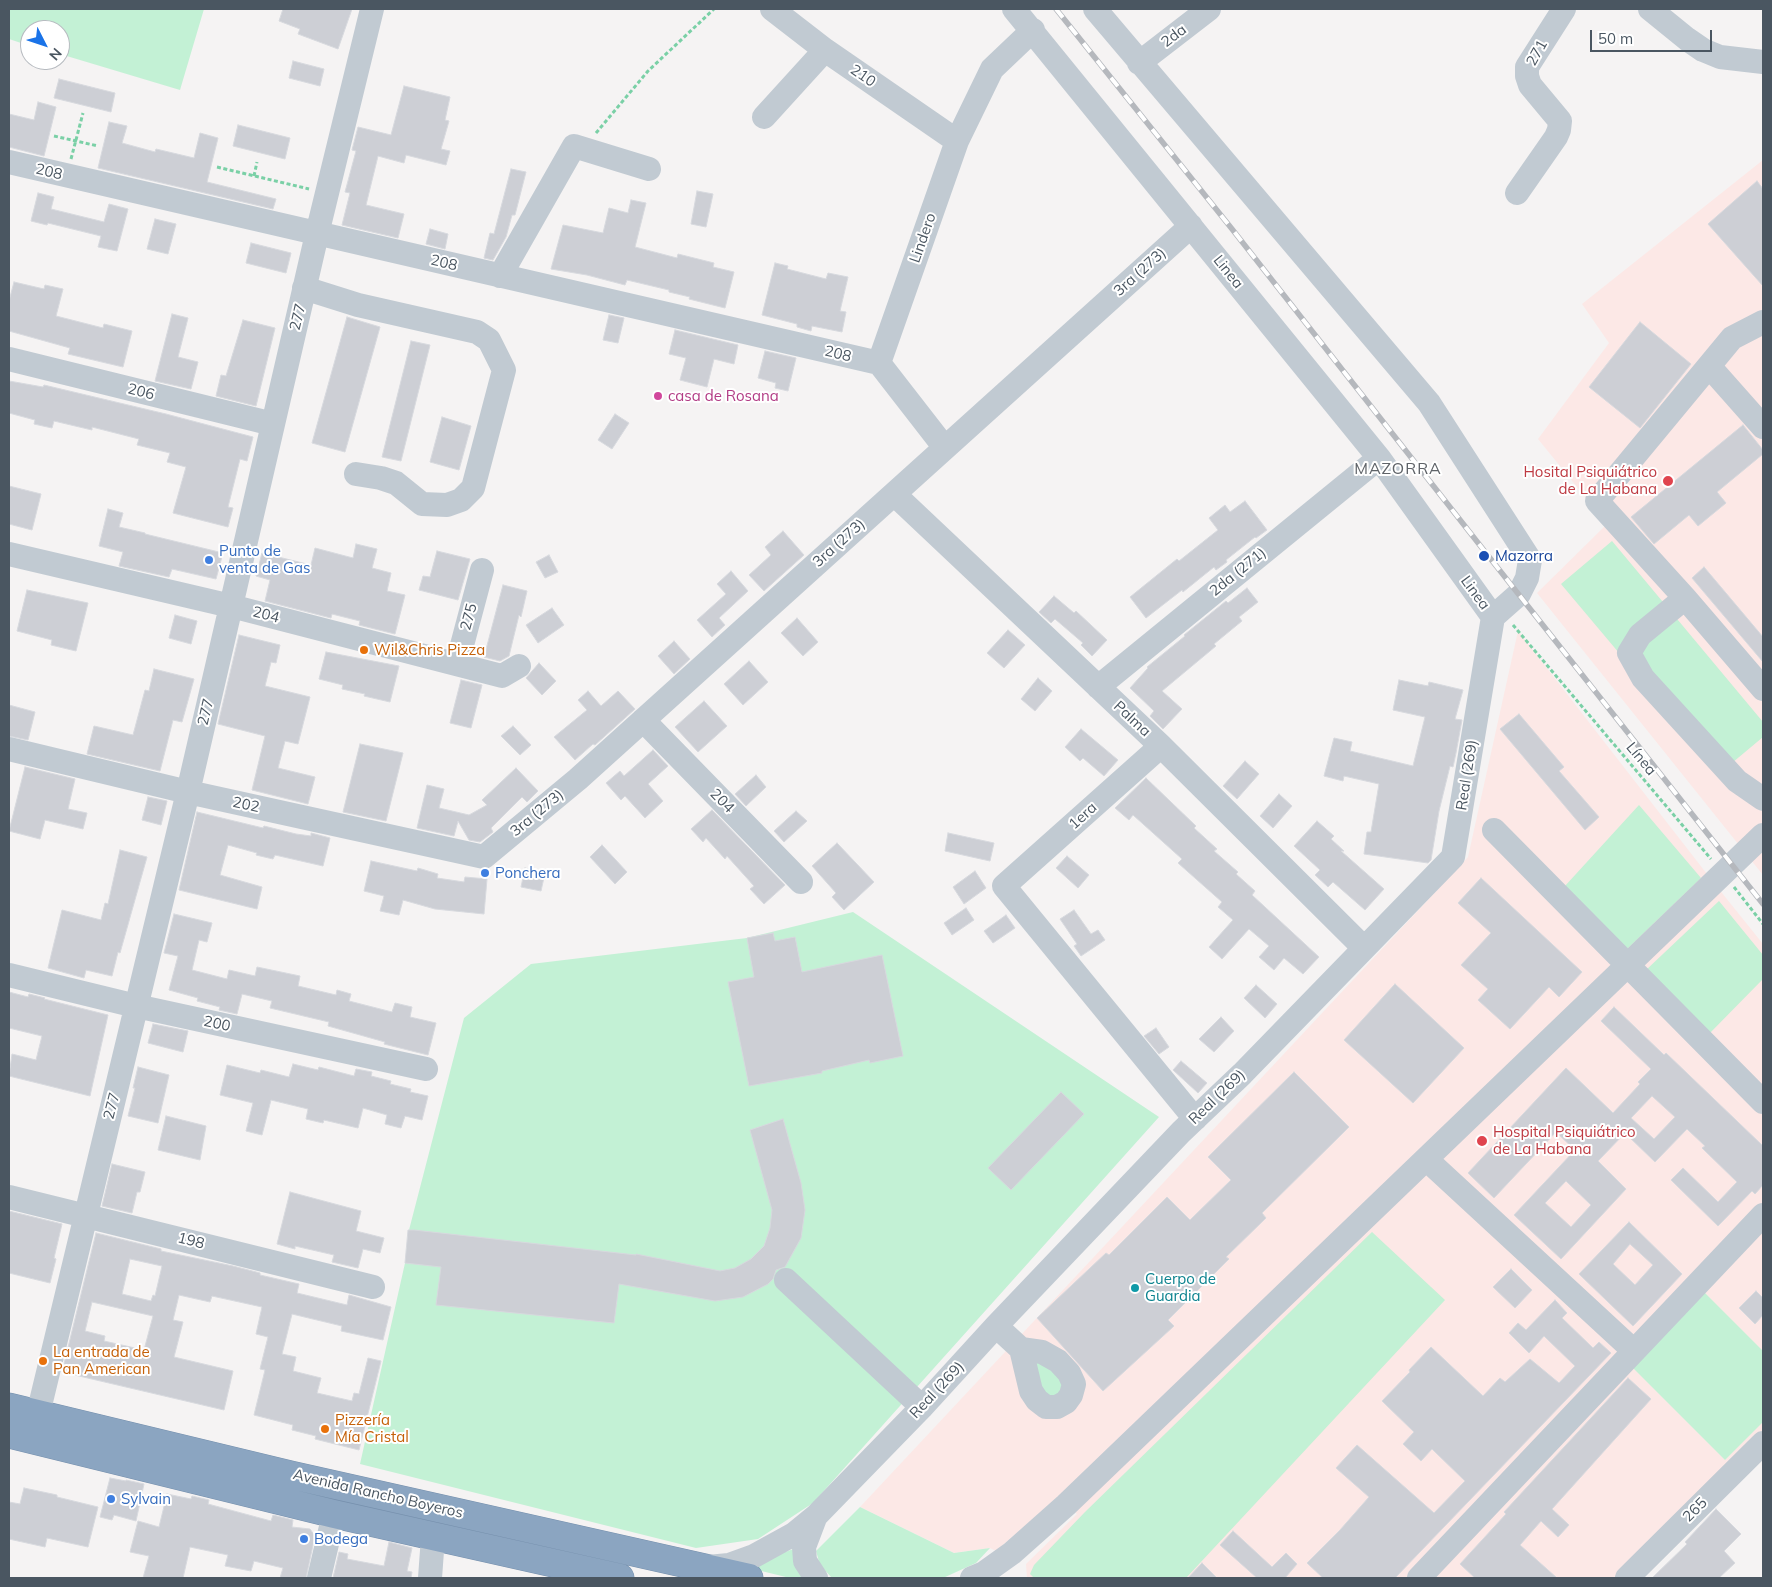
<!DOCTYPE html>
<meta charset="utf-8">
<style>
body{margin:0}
#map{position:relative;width:1772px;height:1587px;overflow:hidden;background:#f5f3f3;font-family:Mulish,sans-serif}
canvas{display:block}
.frame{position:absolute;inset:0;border:10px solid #4a5661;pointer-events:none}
.north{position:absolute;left:20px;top:20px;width:50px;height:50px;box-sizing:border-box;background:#fff;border:1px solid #b7bbc0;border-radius:50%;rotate:131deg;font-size:14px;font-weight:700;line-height:20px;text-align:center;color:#4a5661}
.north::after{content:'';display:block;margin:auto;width:18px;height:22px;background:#1a73e8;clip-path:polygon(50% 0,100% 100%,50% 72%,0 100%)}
.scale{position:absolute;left:1590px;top:30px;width:122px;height:22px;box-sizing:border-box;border:2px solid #4a5661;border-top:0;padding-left:6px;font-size:15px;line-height:18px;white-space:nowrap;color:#4a5661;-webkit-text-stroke:4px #fff;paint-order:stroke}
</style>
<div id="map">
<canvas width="1772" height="1587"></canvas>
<div class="frame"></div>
<div class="north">N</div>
<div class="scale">50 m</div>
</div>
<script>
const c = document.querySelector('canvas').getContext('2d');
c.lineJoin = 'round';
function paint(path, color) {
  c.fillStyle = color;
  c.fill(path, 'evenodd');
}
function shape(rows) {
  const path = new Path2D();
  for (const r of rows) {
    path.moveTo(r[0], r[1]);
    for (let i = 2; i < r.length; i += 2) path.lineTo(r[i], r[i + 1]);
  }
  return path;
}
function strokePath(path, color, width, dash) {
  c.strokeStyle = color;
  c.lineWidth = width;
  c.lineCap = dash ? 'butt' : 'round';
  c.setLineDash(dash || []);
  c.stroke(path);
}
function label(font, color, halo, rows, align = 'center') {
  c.font = font + ' Mulish,sans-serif';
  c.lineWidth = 4;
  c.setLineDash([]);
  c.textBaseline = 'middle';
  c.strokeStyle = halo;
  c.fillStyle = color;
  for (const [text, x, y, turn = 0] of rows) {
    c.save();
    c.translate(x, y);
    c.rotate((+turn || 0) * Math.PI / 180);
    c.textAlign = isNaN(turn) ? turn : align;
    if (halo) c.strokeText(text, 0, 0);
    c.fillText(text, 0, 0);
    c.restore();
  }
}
paint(shape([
 [1763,160,1763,875,1537,593,1607,524,1538,439,1609,343,1582,304],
 [1518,631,1714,883,1763,944,1763,1338,1762,1340,1763,1342,1763,1431,1615,1578,1027,1578,1026,1564,1077,1514,1057,1498,996,1551,990,1548,954,1553,860,1507,1468,857]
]), '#fce8e6');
paint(shape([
 [9,9,204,9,180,90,60,54,60,30,30,30,30,46,9,39],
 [1612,541,1763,722,1763,737,1720,773,1561,584],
 [1639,805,1701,878,1624,952,1565,886],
 [1719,901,1763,955,1763,979,1707,1036,1645,971],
 [853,912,1159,1117,813,1503,758,1539,696,1548,360,1464,405,1263,409,1230,464,1018,531,964,747,938],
 [1372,1232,1445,1300,1186,1578,1034,1578,1030,1574,1034,1565,1085,1512],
 [1704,1292,1763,1351,1763,1422,1725,1460,1631,1366],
 [1030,1358,1061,1376,1064,1394,1045,1398],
 [860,1507,954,1553,990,1548,976,1563,943,1578,832,1578,820,1565,816,1551],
 [796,1548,810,1578,790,1578,745,1567]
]), '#c3f1d5');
const building = shape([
 [283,9,352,9,338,49,298,34,300,29,279,21,283,9],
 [293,61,324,69,320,86,289,78,293,61],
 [59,79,115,93,111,112,54,98,59,79],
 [404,86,450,97,445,120,449,121,441,149,450,151,446,165,406,155,404,163,378,156,366,205,404,214,398,238,342,225,350,193,345,192,356,151,352,150,358,127,391,135,404,86],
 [38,102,56,107,44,156,9,147,9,114,34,120,38,102],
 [109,122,127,126,122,143,155,152,156,149,194,158,200,133,218,138,207,182,276,199,273,209,98,168,109,122],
 [238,125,290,138,285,159,233,146,238,125],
 [511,169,526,172,515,215,512,215,506,237,493,260,484,258,490,233,494,234,511,169],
 [1757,181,1763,189,1763,286,1708,224,1757,181],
 [697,191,713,194,706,227,691,224,697,191],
 [38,193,54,197,51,209,104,222,109,204,128,209,117,251,98,247,101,236,48,223,47,225,31,221,38,193],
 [631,200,646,203,635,247,677,258,678,254,714,263,713,267,734,272,725,308,689,299,690,297,669,292,669,290,627,280,625,285,587,275,551,269,563,225,603,233,609,208,628,213,631,200],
 [155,219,176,224,168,254,147,249,155,219],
 [430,229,448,234,445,249,426,244,430,229],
 [251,243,291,253,286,273,246,263,251,243],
 [775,263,788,266,787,269,826,279,828,273,848,277,840,311,846,312,842,332,812,326,811,331,797,327,797,324,762,315,775,263],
 [14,282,44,289,45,285,63,289,56,316,103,328,104,324,132,331,123,367,68,354,70,348,9,331,9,301,14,282],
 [172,314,188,318,178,357,198,362,191,389,155,381,172,314],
 [609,315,624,318,618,343,603,340,609,315],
 [347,317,380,327,345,452,312,443,347,317],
 [243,320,275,328,256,406,216,396,221,375,226,376,243,320],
 [1640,322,1691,364,1640,428,1589,387,1640,322],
 [675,330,738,345,734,364,714,359,707,387,680,380,686,358,669,354,675,330],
 [411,341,430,345,401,461,382,457,411,341],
 [765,351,796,358,788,391,775,388,776,383,758,378,765,351],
 [9,381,43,387,44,385,166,414,253,437,247,461,240,459,228,507,233,508,228,527,173,513,186,467,167,462,170,453,137,445,139,439,92,427,92,430,54,421,52,428,34,424,35,420,9,413,9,381],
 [615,414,629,423,612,449,598,440,615,414],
 [442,417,471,426,459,470,430,462,442,417],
 [1743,425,1763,450,1763,454,1717,492,1726,503,1698,526,1689,515,1654,544,1631,517,1743,425],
 [9,486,41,494,32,530,9,524,9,486],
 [1245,501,1267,530,1256,538,1255,537,1226,560,1227,562,1216,570,1214,567,1183,592,1182,590,1146,618,1130,597,1177,559,1179,561,1218,530,1209,518,1225,505,1230,512,1245,501],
 [108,509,123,513,119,527,145,533,145,534,223,553,216,579,172,569,169,577,119,566,123,552,99,546,108,509],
 [783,531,804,555,764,591,749,575,771,555,765,547,783,531],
 [356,544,377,549,372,568,391,573,387,591,405,595,395,634,359,625,360,621,332,614,331,618,265,601,270,580,256,576,262,553,311,565,315,548,353,558,356,544],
 [437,551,470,559,458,600,419,590,423,576,430,577,437,551],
 [549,555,558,572,545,578,536,562,549,555],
 [1704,567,1763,637,1763,662,1692,578,1704,567],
 [731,571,748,591,719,618,725,625,712,637,697,620,726,594,717,584,731,571],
 [503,585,527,591,521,617,519,615,509,656,500,661,484,657,503,585],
 [1247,588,1258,602,1239,617,1242,621,1214,644,1216,646,1162,691,1182,709,1163,729,1150,716,1154,711,1130,688,1148,668,1147,667,1185,636,1184,635,1226,601,1228,603,1247,588],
 [27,590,88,603,76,651,51,645,52,640,17,631,27,590],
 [1054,596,1074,613,1076,611,1107,640,1092,656,1081,645,1083,643,1055,619,1051,623,1039,612,1054,596],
 [552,608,564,625,538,643,526,625,552,608],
 [175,615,197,621,191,644,169,638,175,615],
 [797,618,818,642,803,656,781,633,797,618],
 [1008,630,1025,645,1004,668,987,653,1008,630],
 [239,635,280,645,276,663,271,662,265,686,310,697,298,744,285,741,278,768,315,777,308,804,252,790,265,736,218,724,239,635],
 [674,641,690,659,674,674,658,656,674,641],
 [326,652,399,666,390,702,364,696,365,694,342,689,343,685,319,679,326,652],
 [749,661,768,682,743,705,724,684,749,661],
 [539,663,556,681,542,695,526,678,539,663],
 [154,669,194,679,182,722,173,720,160,771,87,754,94,726,133,735,145,690,149,691,154,669],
 [1038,678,1052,691,1035,711,1021,699,1038,678],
 [461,680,482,685,471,728,450,723,461,680],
 [1399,680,1428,686,1429,682,1463,690,1455,719,1462,720,1456,753,1453,767,1450,766,1439,811,1431,860,1428,863,1364,854,1367,832,1371,832,1379,784,1344,776,1343,781,1324,776,1334,738,1352,742,1350,751,1413,766,1425,717,1393,710,1399,680],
 [588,691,601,706,618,691,635,709,595,745,593,744,575,760,554,737,587,710,578,700,588,691],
 [704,701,727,726,698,752,675,727,704,701],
 [9,705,35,712,28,740,9,736,9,705],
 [1519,714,1564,767,1559,771,1599,817,1585,830,1500,729,1519,714],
 [513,726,531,745,520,755,501,736,513,726],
 [1081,729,1118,760,1104,776,1083,758,1080,761,1065,747,1081,729],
 [360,744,403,753,386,821,343,812,360,744],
 [653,750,668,766,648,784,663,801,645,818,625,796,621,800,606,783,620,771,624,776,653,750],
 [1245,761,1259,774,1237,799,1223,786,1245,761],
 [25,767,75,779,68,809,87,813,83,829,45,820,40,839,9,831,25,767],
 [516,768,538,791,527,802,522,797,491,828,493,832,480,842,469,840,458,821,454,836,417,828,427,785,444,789,439,808,469,815,487,805,482,800,516,768],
 [756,775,766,787,746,806,735,794,756,775],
 [1146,778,1196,826,1194,828,1217,849,1214,851,1238,872,1236,874,1255,891,1252,895,1319,957,1303,974,1284,958,1274,970,1259,957,1269,946,1249,929,1222,959,1209,947,1233,920,1218,907,1222,902,1178,863,1182,859,1133,815,1129,820,1115,808,1146,778],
 [1279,794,1292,806,1273,828,1260,816,1279,794],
 [148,797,167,801,161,825,142,820,148,797],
 [712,810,785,885,764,904,750,889,754,886,727,856,725,859,706,838,703,842,691,829,712,810],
 [796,811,807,821,784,842,774,831,796,811],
 [197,812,263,828,264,826,296,834,311,836,311,833,330,838,323,866,275,855,273,859,256,855,257,853,228,845,220,875,262,887,257,909,179,890,197,812],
 [1317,821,1334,836,1331,839,1344,851,1341,851,1384,889,1365,910,1333,882,1328,887,1315,875,1320,870,1294,846,1317,821],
 [948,833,994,843,990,861,945,851,948,833],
 [837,843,874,882,844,910,832,897,836,893,812,866,837,843],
 [602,845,627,872,615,884,590,857,602,845],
 [120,850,147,857,120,953,118,952,112,976,86,970,84,978,48,968,62,910,101,920,105,903,108,904,120,850],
 [1067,856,1089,875,1078,888,1056,868,1067,856],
 [371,861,417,871,418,868,438,874,437,878,464,882,465,877,487,879,484,914,435,909,403,900,399,915,380,911,384,896,364,891,371,861],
 [525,868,545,873,541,891,521,887,525,868],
 [975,871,986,888,964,904,953,887,975,871],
 [1481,878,1582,972,1559,997,1549,987,1510,1029,1478,1000,1488,989,1461,965,1491,933,1458,903,1481,878],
 [966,908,974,920,952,935,944,923,966,908],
 [1074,910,1091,934,1098,930,1105,940,1081,956,1074,946,1077,944,1060,919,1074,910],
 [174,914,212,923,207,942,199,940,192,970,227,979,229,970,255,976,257,967,300,976,298,986,336,995,337,990,351,994,349,1001,392,1012,395,1003,412,1007,410,1017,436,1023,428,1055,384,1044,385,1042,328,1026,329,1022,270,1008,272,1001,242,994,237,1014,219,1010,220,1007,197,1001,198,998,169,990,178,956,164,953,174,914],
 [1006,915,1015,928,993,943,984,931,1006,915],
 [773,933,775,941,795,937,802,972,882,955,903,1056,870,1063,869,1060,822,1071,822,1073,749,1086,728,982,754,977,747,938,773,933],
 [1395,984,1464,1048,1413,1103,1344,1040,1395,984],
 [1256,985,1277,1004,1265,1018,1244,998,1256,985],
 [9,992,28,997,29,994,45,998,44,999,108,1015,90,1096,9,1076,12,1054,36,1060,42,1036,9,1028,9,992],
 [1614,1007,1664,1055,1666,1053,1763,1146,1763,1185,1755,1194,1752,1191,1718,1226,1671,1180,1683,1168,1718,1202,1737,1182,1702,1148,1705,1146,1687,1129,1655,1162,1625,1133,1598,1161,1626,1189,1561,1259,1514,1215,1575,1150,1556,1132,1494,1198,1468,1173,1566,1068,1613,1113,1640,1084,1638,1082,1651,1069,1601,1021,1614,1007],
 [1652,1096,1675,1117,1654,1139,1631,1118,1652,1096],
 [1566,1181,1591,1205,1571,1227,1545,1203,1566,1181],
 [1221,1017,1234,1031,1214,1052,1199,1039,1221,1017],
 [153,1024,188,1031,183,1052,148,1043,153,1024],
 [1156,1028,1169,1047,1159,1054,1144,1036,1156,1028],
 [1181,1061,1207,1083,1198,1093,1173,1070,1181,1061],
 [293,1064,318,1070,319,1067,354,1076,356,1069,372,1072,371,1076,391,1081,390,1084,411,1089,410,1092,428,1096,422,1120,405,1116,401,1128,385,1124,387,1115,363,1108,358,1128,324,1120,323,1123,306,1119,308,1109,271,1100,262,1135,246,1131,253,1103,220,1095,227,1065,260,1073,261,1070,289,1077,293,1064],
 [138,1067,169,1075,158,1123,128,1116,135,1088,133,1088,138,1067],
 [1294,1072,1349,1127,1262,1213,1266,1218,1226,1257,1229,1259,1168,1320,1174,1326,1103,1391,1037,1318,1106,1253,1109,1255,1167,1197,1190,1220,1231,1180,1208,1157,1294,1072],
 [1061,1092,1084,1114,1011,1190,988,1168,1061,1092],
 [166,1116,206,1126,200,1160,158,1150,166,1116],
 [783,1119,801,1183,805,1210,801,1238,785,1267,776,1270,773,1279,768,1284,743,1297,715,1301,619,1284,614,1323,436,1305,441,1267,405,1263,408,1230,414,1230,636,1255,636,1254,720,1271,735,1268,751,1259,764,1246,770,1228,772,1210,750,1130,783,1119],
 [112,1164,145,1172,140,1192,137,1192,132,1213,102,1206,112,1164],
 [290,1192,361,1211,356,1231,384,1238,380,1253,363,1249,358,1268,332,1262,334,1255,295,1246,295,1249,277,1244,290,1192],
 [9,1211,62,1224,54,1258,56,1259,50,1283,9,1273,9,1211],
 [1629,1222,1682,1274,1633,1326,1579,1274,1629,1222],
 [1630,1244,1653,1265,1635,1285,1613,1264,1630,1244],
 [96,1233,161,1249,161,1251,233,1266,260,1273,260,1275,299,1284,297,1293,347,1305,349,1295,391,1307,383,1340,341,1331,342,1326,292,1314,282,1354,296,1357,293,1371,321,1378,317,1393,352,1401,354,1393,359,1394,368,1358,381,1361,359,1450,315,1439,316,1436,292,1430,293,1425,254,1415,265,1370,260,1369,268,1337,256,1334,262,1307,212,1296,210,1302,179,1295,173,1320,183,1322,174,1357,233,1371,224,1410,62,1372,96,1233],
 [130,1259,162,1266,155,1296,153,1295,151,1301,122,1294,130,1259],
 [92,1302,153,1316,144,1350,104,1341,105,1336,85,1331,92,1302],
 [1511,1269,1532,1290,1515,1308,1493,1287,1511,1269],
 [1756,1291,1763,1298,1763,1315,1755,1324,1739,1308,1756,1291],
 [1555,1300,1567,1313,1562,1318,1593,1348,1599,1342,1611,1353,1395,1578,1323,1578,1307,1563,1340,1530,1369,1497,1336,1468,1357,1445,1434,1513,1465,1481,1432,1449,1421,1461,1403,1444,1414,1432,1382,1401,1410,1372,1409,1370,1431,1347,1483,1396,1500,1378,1505,1382,1530,1359,1559,1383,1575,1366,1544,1336,1529,1353,1509,1333,1518,1323,1526,1330,1555,1300],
 [1628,1378,1651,1399,1552,1509,1569,1525,1558,1537,1541,1521,1520,1545,1557,1578,1475,1578,1460,1564,1506,1514,1504,1512,1628,1378],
 [110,1478,126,1481,126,1480,144,1484,136,1521,114,1515,112,1520,100,1517,110,1478],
 [24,1488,57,1495,57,1497,98,1507,88,1547,47,1538,45,1547,9,1539,9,1502,20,1504,24,1488],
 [167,1494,191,1499,192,1496,209,1500,208,1504,271,1521,273,1515,293,1520,292,1527,310,1529,315,1536,306,1578,280,1578,283,1568,254,1561,251,1571,225,1566,228,1555,190,1547,183,1578,143,1578,149,1556,130,1552,138,1521,159,1527,167,1494],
 [1716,1509,1741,1534,1724,1551,1735,1563,1719,1578,1652,1578,1687,1544,1685,1542,1716,1509],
 [1233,1531,1272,1567,1286,1553,1297,1564,1285,1578,1257,1578,1220,1545,1233,1531],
 [389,1542,412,1548,407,1571,412,1572,411,1578,333,1578,339,1552,348,1554,347,1559,384,1566,389,1542],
 [1202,1563,1217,1578,1188,1578,1202,1563]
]);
paint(building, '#cdcfd5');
strokePath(building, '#d7d9de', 1);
const highway = shape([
 [9,1407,291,1475,749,1578],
 [9,1434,334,1514,620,1578]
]);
strokePath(highway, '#7690ad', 29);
strokePath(shape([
 [596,133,648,71,714,9],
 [54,136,98,146],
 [71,159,83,113],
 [217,167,309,189],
 [254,176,257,162],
 [1513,625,1711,859],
 [1734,887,1763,924]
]), '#7ad0a6', 3, [4, 2.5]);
strokePath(shape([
 [772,9,825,50,957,141],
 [1014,9,1379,458,1493,617],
 [1095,9,1429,403,1530,560,1527,578,1519,594,1493,617],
 [1650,9,1687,39,1703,50,1720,57,1763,62],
 [1139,63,1209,9],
 [764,117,825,50],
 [9,162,879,363],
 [1517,193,1556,137,1559,130,1560,121,1530,85,1527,76,1527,67,1564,9],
 [500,276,574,146,649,169],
 [304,288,358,305,477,332,489,340,504,370,473,488,461,500,447,505,422,504,396,483,381,478,356,474],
 [1763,322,1732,338,1597,501,1685,598,1763,689],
 [9,359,273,424],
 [1709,366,1763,427],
 [945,448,879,363,957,141,992,69,1033,30],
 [894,494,1161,746,1364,948],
 [9,554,231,606,502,676,519,666],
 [1685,598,1640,635,1629,653,1643,678,1737,781,1763,799],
 [457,664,482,570],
 [1098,687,1379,458],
 [643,720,801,882],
 [1161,746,1004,886,1195,1119],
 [9,749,188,792,484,857,578,779,1191,226],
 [1494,830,1763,1102],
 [9,975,136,1006,426,1069],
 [1426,1159,1634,1351],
 [9,1197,373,1287],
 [786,1280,922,1407],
 [996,1326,1021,1349,1031,1391,1037,1400,1046,1407,1057,1407,1066,1402,1071,1395,1074,1384,1069,1373,1058,1361,1042,1352,1021,1349],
 [38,1414,188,792,317,234,372,9],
 [815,1518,804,1547,805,1561,816,1578],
 [708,1567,729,1565,754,1556,794,1534,816,1516,922,1407,996,1326,1181,1132,1242,1074,1453,857,1493,617],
 [319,1578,334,1514],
 [430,1578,433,1537],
 [972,1578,984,1573,1012,1553,1066,1505,1763,835],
 [1419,1578,1763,1215],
 [1627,1578,1763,1443]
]), '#c1cad2', 24);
strokePath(highway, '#8ba5c1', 28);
const rail = shape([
 [1056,9,1232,229,1486,553,1763,904]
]);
strokePath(rail, '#b5b8bd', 5.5);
strokePath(rail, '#fff', 4, [11]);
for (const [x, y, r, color] of [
 [658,396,5,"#d1479c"],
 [1668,481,6,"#e0444e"],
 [1484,556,6,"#1a4fb4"],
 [209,560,5,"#3f7fe0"],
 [364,650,5,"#e8710a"],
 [485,873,5,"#3f7fe0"],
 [1482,1141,6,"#e0444e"],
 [1135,1288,5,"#0f9aa8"],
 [43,1361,5,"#e8710a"],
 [325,1429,5,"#e8710a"],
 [111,1499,5,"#3f7fe0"],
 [304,1539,5,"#3f7fe0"]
]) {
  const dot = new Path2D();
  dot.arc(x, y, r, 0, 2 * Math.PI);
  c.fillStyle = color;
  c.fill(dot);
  strokePath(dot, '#fff', 2);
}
label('15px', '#4a5661', '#fff', [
 ["2da",1174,36,-37],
 ["271",1537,53,-61],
 ["210",863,76,35],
 ["208",49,172,13],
 ["Lindero",923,238,-71],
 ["208",444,263,13],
 ["3ra (273)",1140,272,-42],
 ["Linea",1228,272,51],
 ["277",298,317,-77],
 ["208",838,354,13],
 ["206",141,392,14],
 ["3ra (273)",839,543,-42],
 ["2da (271)",1238,572,-39],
 ["Linea",1475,593,54],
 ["204",266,615,14],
 ["275",469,617,-75],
 ["277",206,712,-77],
 ["Palma",1132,719,43],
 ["Línea",1641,759,50],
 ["Real (269)",1467,775,-81],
 ["204",722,801,46],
 ["202",246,805,12],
 ["3ra (273)",537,813,-40],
 ["1era",1083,816,-42],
 ["200",217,1024,12],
 ["Real (269)",1217,1097,-44],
 ["277",112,1106,-76],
 ["198",191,1241,14],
 ["Real (269)",937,1390,-47],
 ["Avenida Rancho Boyeros",378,1494,13],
 ["265",1695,1510,-45]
]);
label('15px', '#b23c85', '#fff', [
 ["casa de Rosana",668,396]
], 'left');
label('15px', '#be3a42', '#fff', [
 ["Hosital Psiquiátrico",1657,472],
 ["de La Habana",1657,489],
 ["Hospital Psiquiátrico",1493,1132,"left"],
 ["de La Habana",1493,1149,"left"]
], 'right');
label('15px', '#366cbe', '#fff', [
 ["Punto de",219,551],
 ["venta de Gas",219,568],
 ["Ponchera",495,873],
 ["Sylvain",121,1499],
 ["Bodega",314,1539]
], 'left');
label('15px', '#164399', '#fff', [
 ["Mazorra",1495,556]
], 'left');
label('15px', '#c56008', '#fff', [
 ["Wil&Chris Pizza",374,650],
 ["La entrada de",53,1352],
 ["Pan American",53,1369],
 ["Pizzería",335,1420],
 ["Mía Cristal",335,1437]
], 'left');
label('15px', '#0d838f', '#fff', [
 ["Cuerpo de",1145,1279],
 ["Guardia",1145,1296]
], 'left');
c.letterSpacing = '1px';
label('16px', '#5f6368', '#fff', [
 ["MAZORRA",1398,469]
]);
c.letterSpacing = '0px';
</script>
